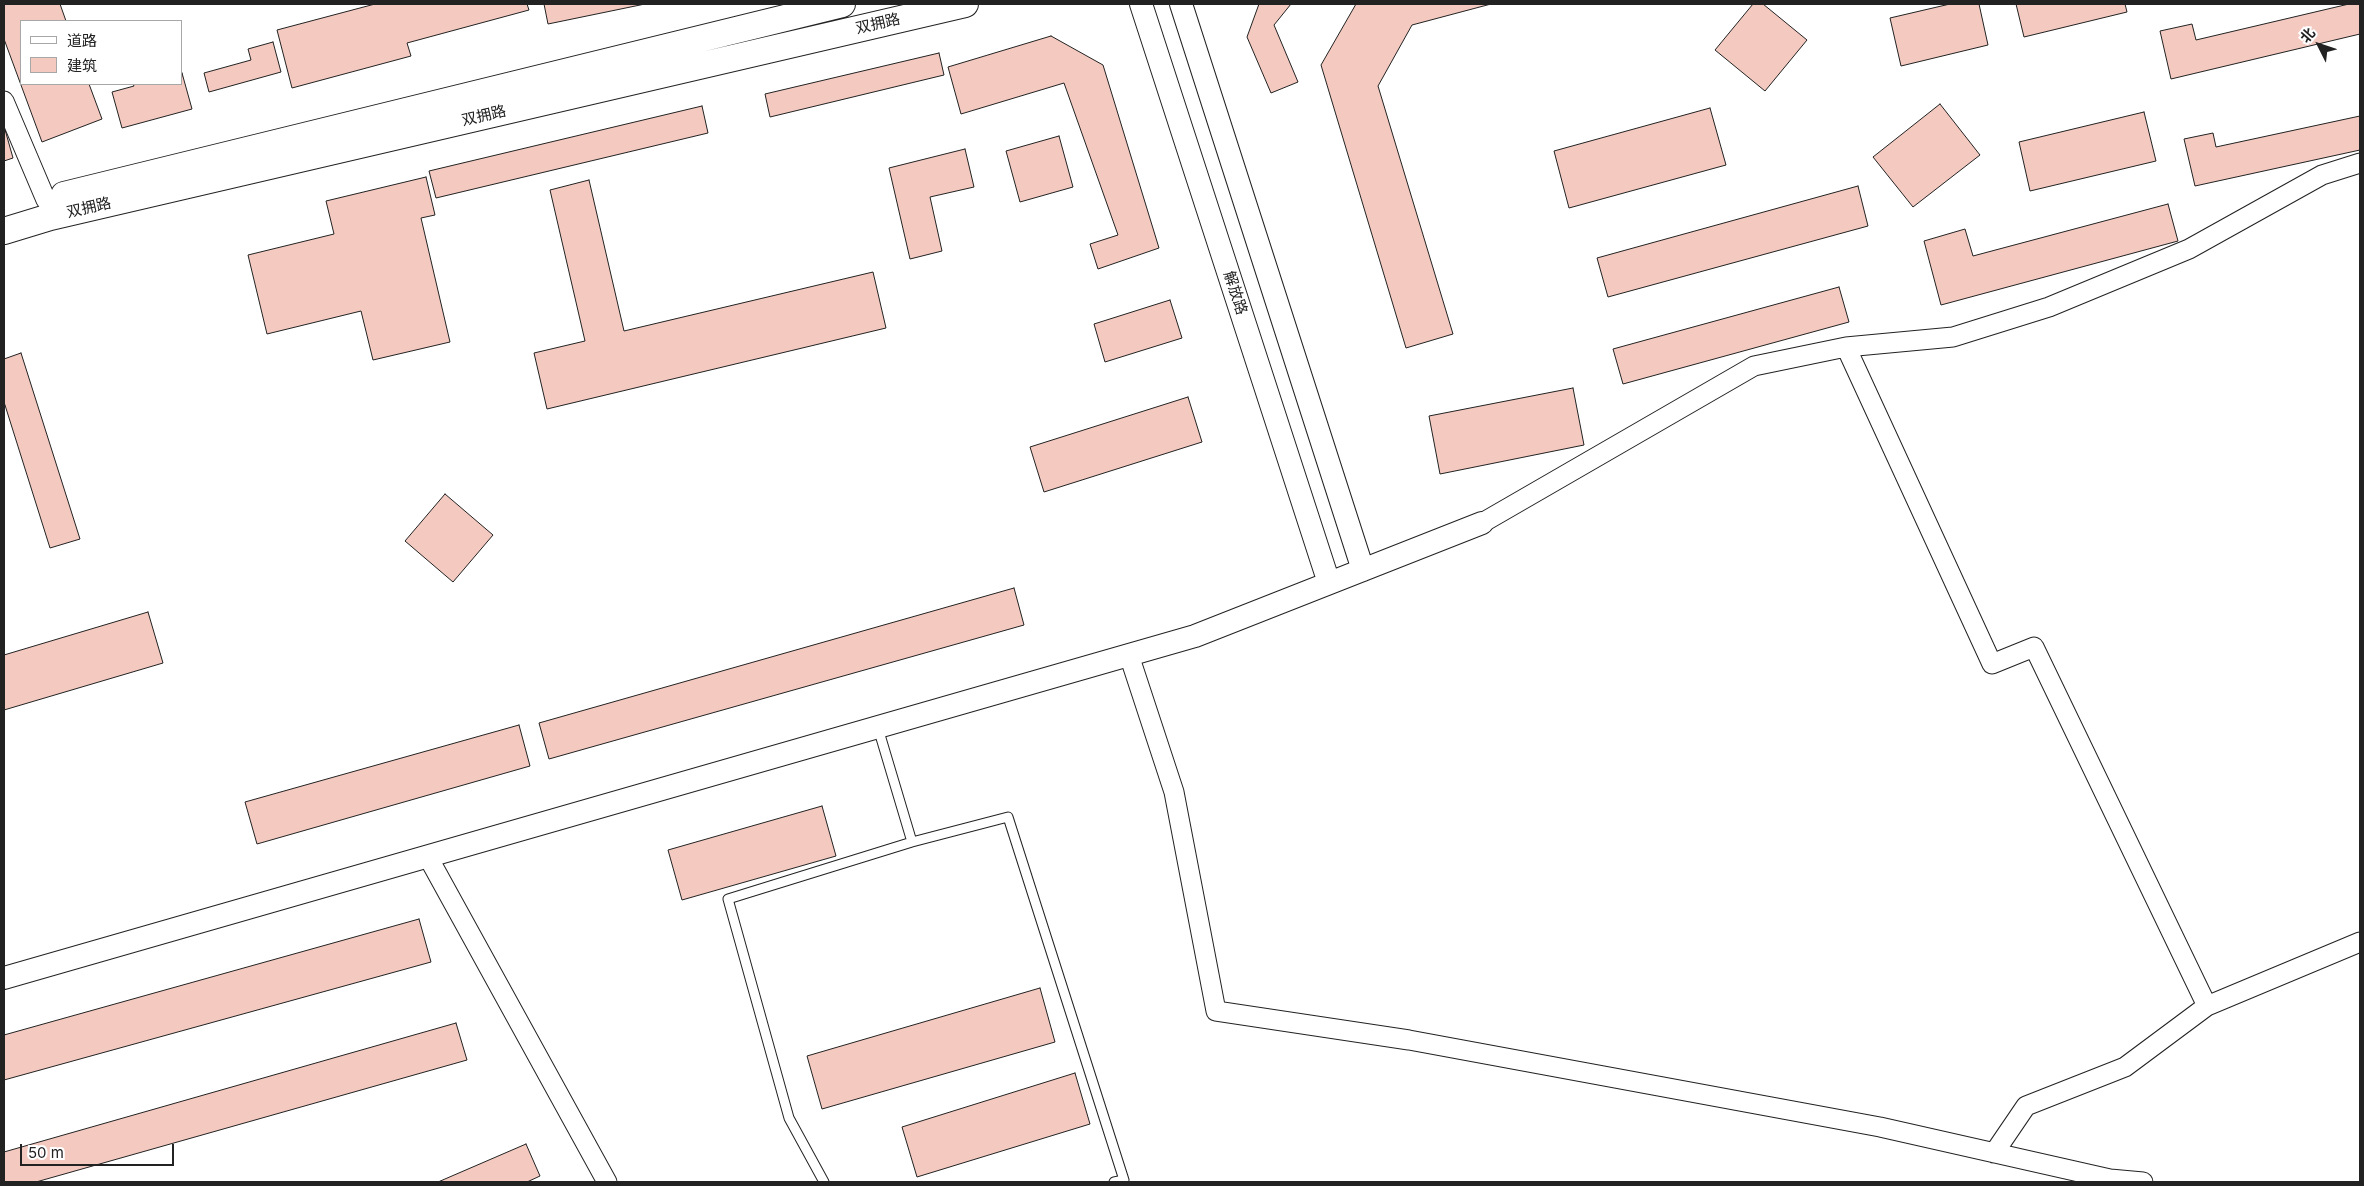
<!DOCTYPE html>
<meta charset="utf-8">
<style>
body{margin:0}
#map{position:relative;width:2364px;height:1186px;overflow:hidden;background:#fff;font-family:Inter,"Noto Sans SC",sans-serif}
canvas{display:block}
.frame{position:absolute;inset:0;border:5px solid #222;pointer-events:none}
.legend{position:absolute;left:20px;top:20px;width:162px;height:65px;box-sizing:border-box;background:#fff;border:1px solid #a7a7a7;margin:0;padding:6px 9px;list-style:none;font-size:15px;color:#222}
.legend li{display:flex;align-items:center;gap:10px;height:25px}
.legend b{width:25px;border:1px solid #a7a7a7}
.north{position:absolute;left:2294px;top:20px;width:50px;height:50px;-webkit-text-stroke:4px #fff;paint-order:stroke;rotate:311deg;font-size:14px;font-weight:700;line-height:20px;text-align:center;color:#222}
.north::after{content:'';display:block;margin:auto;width:18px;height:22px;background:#222;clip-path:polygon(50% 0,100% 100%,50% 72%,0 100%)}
.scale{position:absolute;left:20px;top:1144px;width:154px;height:22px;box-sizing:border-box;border:2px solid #222;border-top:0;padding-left:6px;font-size:15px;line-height:18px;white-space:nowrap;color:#222;-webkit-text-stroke:4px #fff;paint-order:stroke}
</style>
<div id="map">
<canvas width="2364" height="1186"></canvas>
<div class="frame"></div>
<ul class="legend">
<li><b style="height:6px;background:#fff"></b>道路</li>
<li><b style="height:14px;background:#f3c9c0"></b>建筑</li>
</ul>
<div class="north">北</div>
<div class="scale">50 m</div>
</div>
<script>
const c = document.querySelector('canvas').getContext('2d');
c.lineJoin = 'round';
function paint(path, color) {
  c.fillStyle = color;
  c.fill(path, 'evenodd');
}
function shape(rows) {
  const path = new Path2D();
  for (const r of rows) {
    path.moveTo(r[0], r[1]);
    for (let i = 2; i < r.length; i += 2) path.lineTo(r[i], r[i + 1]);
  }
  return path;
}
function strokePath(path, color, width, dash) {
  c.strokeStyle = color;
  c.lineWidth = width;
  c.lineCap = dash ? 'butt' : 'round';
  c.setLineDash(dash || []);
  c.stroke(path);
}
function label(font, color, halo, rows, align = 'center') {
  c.font = font + ' Inter,"Noto Sans SC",sans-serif';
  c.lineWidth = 4;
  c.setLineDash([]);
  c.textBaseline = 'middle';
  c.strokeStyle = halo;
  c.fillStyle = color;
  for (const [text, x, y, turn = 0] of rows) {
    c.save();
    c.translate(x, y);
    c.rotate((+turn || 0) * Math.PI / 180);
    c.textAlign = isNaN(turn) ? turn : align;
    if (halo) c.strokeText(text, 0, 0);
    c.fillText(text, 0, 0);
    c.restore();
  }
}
const building = shape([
 [4,4,60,4,66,21,21,21,21,84,89,84,102,119,42,142,4,39,4,4],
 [375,4,527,4,529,10,407,43,411,56,292,88,277,30,375,4],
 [544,4,645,4,548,24,544,4],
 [1259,4,1291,4,1274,25,1298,82,1271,93,1247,37,1259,4],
 [1356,4,1491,4,1412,25,1378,86,1453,334,1406,348,1321,65,1356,4],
 [1753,4,1763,4,1807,40,1765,91,1715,50,1753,4],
 [1950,4,1979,4,1988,45,1901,66,1890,18,1950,4],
 [2016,4,2125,4,2127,12,2024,37,2016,4],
 [2349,4,2360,4,2360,34,2171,79,2160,31,2192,24,2196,40,2349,4],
 [1051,36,1103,65,1159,248,1098,269,1090,244,1118,235,1064,83,961,114,948,67,1051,36],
 [273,42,281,72,209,92,204,73,251,60,248,49,273,42],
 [939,53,944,75,770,117,765,94,939,53],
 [182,73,192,109,122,128,112,92,134,86,133,84,181,84,182,73],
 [1940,104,1980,155,1913,207,1873,157,1940,104],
 [702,106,708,133,436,198,429,171,702,106],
 [1710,108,1726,165,1569,208,1554,151,1710,108],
 [2144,112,2156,161,2030,191,2019,142,2144,112],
 [2360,116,2360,150,2195,186,2184,139,2213,133,2216,147,2360,116],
 [4,126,13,158,4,161,4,126],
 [1059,136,1073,187,1020,202,1006,151,1059,136],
 [965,149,974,187,930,197,942,251,910,259,889,168,965,149],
 [426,177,435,215,421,218,450,342,373,360,361,311,267,334,248,255,334,234,326,201,426,177],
 [589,180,624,331,873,272,886,328,547,409,534,353,585,341,550,190,589,180],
 [1858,186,1868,226,1608,297,1597,258,1858,186],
 [2168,204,2178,241,1941,305,1924,241,1965,229,1973,256,2168,204],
 [1839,287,1849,322,1623,384,1613,349,1839,287],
 [1170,300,1182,338,1105,362,1094,324,1170,300],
 [21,353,80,539,50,548,4,402,4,359,21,353],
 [1573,388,1584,445,1440,474,1429,416,1573,388],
 [1188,397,1202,442,1044,492,1030,447,1188,397],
 [445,494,493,535,453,582,405,541,445,494],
 [1014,588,1024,625,549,759,539,723,1014,588],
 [148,612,163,663,4,710,4,655,148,612],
 [519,725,530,766,257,844,245,802,519,725],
 [822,806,836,856,682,900,668,850,822,806],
 [419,919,431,962,4,1080,4,1035,419,919],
 [1040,988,1055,1042,822,1109,807,1056,1040,988],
 [456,1023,467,1060,36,1182,4,1182,4,1152,456,1023],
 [1075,1073,1090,1124,917,1177,902,1127,1075,1073],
 [526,1144,540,1176,527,1182,438,1182,526,1144]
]);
paint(building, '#f3c9c0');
strokePath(building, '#222', 1);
const service = shape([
 [878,728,912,842,1008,817,1124,1180,1114,1182],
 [824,1182,789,1118,728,899,912,842]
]);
const minor = shape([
 [4,101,46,200],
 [1846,347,1992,664,2034,647,2207,1006],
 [1482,523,1754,366,1846,347,1953,337,2049,307,2189,249,2322,175,2360,163],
 [1129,655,1174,792,1216,1011,1409,1040,1880,1127,2110,1179,2143,1182],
 [428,857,607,1182],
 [1994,1153,2026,1106,2125,1067,2207,1006,2360,942]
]);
const tertiary = shape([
 [1141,4,1329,583],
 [1181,4,1363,570],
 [4,978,1195,636,1482,523]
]);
const secondary = shape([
 [64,195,842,4],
 [4,231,50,217,965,4]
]);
strokePath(service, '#222', 11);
strokePath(minor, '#222', 21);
strokePath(tertiary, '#222', 24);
strokePath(secondary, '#222', 28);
strokePath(service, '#fff', 9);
strokePath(minor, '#fff', 19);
strokePath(tertiary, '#fff', 22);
strokePath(secondary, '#fff', 26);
label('15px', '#222', '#fff', [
 ["双拥路",878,24,-13],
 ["双拥路",484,116,-13],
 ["双拥路",89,208,-13],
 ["解放路",1235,293,72]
]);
</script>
